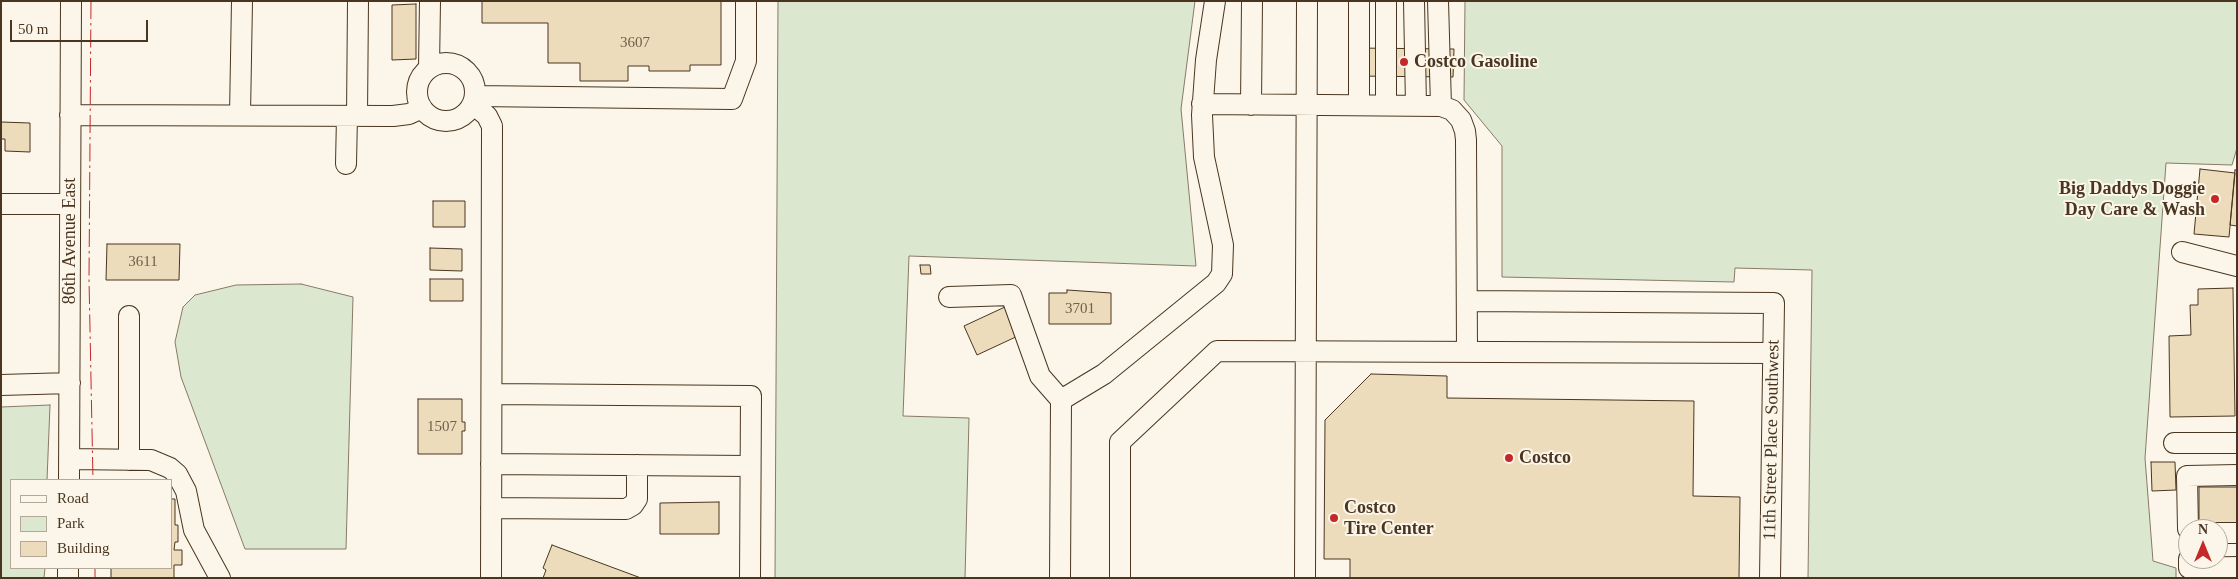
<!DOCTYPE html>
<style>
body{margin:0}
#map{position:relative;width:2238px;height:579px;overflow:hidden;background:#fbf6e9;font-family:"Times New Roman",serif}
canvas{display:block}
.frame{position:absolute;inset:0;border:2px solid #4a3520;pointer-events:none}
.legend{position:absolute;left:10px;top:479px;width:162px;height:90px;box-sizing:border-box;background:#fbf6e9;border:1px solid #b4a999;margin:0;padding:6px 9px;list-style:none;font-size:15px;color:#4a3520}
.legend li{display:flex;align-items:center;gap:10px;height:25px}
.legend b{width:25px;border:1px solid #b4a999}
.north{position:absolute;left:2178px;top:519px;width:50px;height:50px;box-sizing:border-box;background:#fbf6e9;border:1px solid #b4a999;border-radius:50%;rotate:0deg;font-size:14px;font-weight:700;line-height:20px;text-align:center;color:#4a3520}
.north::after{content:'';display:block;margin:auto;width:18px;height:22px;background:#c62828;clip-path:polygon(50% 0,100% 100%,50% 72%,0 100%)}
.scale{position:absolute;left:10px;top:20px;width:138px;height:22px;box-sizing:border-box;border:2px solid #4a3520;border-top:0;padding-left:6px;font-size:15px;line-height:18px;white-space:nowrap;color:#4a3520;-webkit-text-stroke:4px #fbf6e9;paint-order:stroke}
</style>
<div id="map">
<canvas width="2238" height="579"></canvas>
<div class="frame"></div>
<ul class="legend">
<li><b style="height:6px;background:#fbf6e9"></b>Road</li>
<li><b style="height:14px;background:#dce7d0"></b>Park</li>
<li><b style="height:14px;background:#ecdcbc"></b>Building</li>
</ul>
<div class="north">N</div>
<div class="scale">50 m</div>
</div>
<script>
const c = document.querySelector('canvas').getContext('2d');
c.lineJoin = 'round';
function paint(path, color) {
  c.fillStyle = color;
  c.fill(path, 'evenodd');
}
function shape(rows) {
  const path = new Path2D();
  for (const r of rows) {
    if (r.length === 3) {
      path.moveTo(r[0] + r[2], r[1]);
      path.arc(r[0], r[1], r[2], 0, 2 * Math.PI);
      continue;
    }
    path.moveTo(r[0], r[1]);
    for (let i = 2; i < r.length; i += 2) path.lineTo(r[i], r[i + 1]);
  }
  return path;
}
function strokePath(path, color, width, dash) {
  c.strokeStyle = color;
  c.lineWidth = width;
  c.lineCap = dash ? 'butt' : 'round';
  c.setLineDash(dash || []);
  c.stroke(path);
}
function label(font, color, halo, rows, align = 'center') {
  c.font = font + ' "Times New Roman",serif';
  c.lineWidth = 4;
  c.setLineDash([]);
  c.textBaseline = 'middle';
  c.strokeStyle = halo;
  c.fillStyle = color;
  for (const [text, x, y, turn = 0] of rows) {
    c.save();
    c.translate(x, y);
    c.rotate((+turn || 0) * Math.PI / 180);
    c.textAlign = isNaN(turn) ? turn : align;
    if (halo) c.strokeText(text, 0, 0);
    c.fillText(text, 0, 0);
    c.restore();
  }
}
const green = shape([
 [778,1,1195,1,1181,109,1196,266,909,256,903,416,969,418,965,578,775,578,778,1],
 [1465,1,2237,1,2237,148,2232,165,2166,163,2145,458,2153,561,2176,568,2176,578,1808,578,1812,270,1735,268,1734,282,1502,277,1502,146,1464,100,1465,1],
 [301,284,353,297,346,549,245,549,181,377,175,342,183,307,195,295,236,285,301,284],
 [50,405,47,480,11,480,11,568,45,568,44,578,1,578,1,407,50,405]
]);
paint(green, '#dce7d0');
strokePath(green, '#887966', 1);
const building = shape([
 [482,1,721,1,721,65,690,65,690,71,649,71,649,66,628,66,628,81,580,81,580,63,548,63,548,23,482,23,482,1],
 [416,4,416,59,392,60,392,5,416,4],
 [1354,48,1454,49,1453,77,1353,76,1354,48],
 [1,122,30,123,30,152,5,151,5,139,1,139,1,122],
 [2200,169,2235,173,2229,237,2194,234,2200,169],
 [2235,170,2237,170,2237,226,2230,225,2235,170],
 [433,201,465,201,465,227,433,227,433,201],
 [107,244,180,244,179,280,106,280,107,244],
 [430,248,462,249,462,271,430,270,430,248],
 [920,265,930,265,931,274,921,274,920,265],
 [430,279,463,279,463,301,430,301,430,279],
 [2233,288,2235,416,2170,417,2169,336,2191,335,2190,305,2198,305,2198,289,2233,288],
 [1067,290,1111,293,1111,324,1049,324,1049,293,1067,293,1067,290],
 [1007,306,1020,335,977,355,964,326,1007,306],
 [1371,374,1447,376,1447,398,1694,401,1693,496,1740,497,1739,578,1350,578,1350,559,1324,559,1325,420,1371,374],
 [418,399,462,399,462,422,465,422,465,431,462,431,462,454,418,454,418,399],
 [2151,462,2175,462,2176,490,2152,491,2151,462],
 [2199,487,2237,487,2237,527,2199,528,2199,487],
 [171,499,175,499,175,525,178,525,178,542,175,542,174,550,182,550,182,565,174,565,174,578,111,578,111,568,171,568,171,499],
 [719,502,719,534,660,534,660,503,719,502],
 [552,545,641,578,543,578,546,570,543,568,552,545]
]);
paint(building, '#ecdcbc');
strokePath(building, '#4a3520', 1);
const minor = shape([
 [1414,1,1416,106],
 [1438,1,1441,106],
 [446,92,29],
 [429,68,430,1],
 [475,96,732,99,746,61,746,1],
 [473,104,487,116,492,126,491,578],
 [1202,104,1441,106,1452,110,1461,120,1465,131,1466,140,1467,352],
 [1251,105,1252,1],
 [1359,105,1359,1],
 [1386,105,1386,1],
 [70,115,393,116,409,114,422,108],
 [240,115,242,1],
 [357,116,358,1],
 [346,164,347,116],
 [1,204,70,204],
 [2182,252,2237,266],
 [949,297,1011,295,1040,376,1061,400],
 [1467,301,1774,303,1770,578],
 [129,316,129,460],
 [1,385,70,383],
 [492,394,751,396,750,578],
 [2174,443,2237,443],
 [69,459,151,460,170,468,177,474,186,491,194,530,220,578],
 [491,464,750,466],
 [69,480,71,1],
 [491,508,626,509,633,505,637,499,637,465],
 [2188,529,2187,476,2237,475],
 [2218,533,2237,533],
 [2189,559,2189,568,2237,567],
 [68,578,68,568],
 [1060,578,1061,400,1104,374,1216,283,1222,274,1223,245,1204,157,1202,115,1206,60,1215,1],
 [1120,578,1120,442,1217,351,1773,353],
 [1305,578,1307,1]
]);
strokePath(minor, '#4a3520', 22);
strokePath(minor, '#fbf6e9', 20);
strokePath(shape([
 [91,1,89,279,93,480],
 [95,568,95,578]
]), '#c62828', 1, [18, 4, 2.5, 4]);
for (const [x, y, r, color] of [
 [1404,62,5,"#c62828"],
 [2215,199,5,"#c62828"],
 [1509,458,5,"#c62828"],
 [1334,518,5,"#c62828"]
]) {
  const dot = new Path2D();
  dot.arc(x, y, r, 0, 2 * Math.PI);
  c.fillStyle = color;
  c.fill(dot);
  strokePath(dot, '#fbf6e9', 2);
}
label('15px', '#725f47', null, [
 ["3607",635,43],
 ["3611",143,262],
 ["3701",1080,309],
 ["1507",442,427]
]);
label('bold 18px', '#4a3520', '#fbf6e9', [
 ["Costco Gasoline",1414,62],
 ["Big Daddys Doggie",2205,189,"right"],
 ["Day Care & Wash",2205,210,"right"],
 ["Costco",1519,458],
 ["Costco",1344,508],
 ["Tire Center",1344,529]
], 'left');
label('18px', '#4a3520', '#fbf6e9', [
 ["86th Avenue East",70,241,-90],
 ["11th Street Place Southwest",1772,440,-89]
]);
</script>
